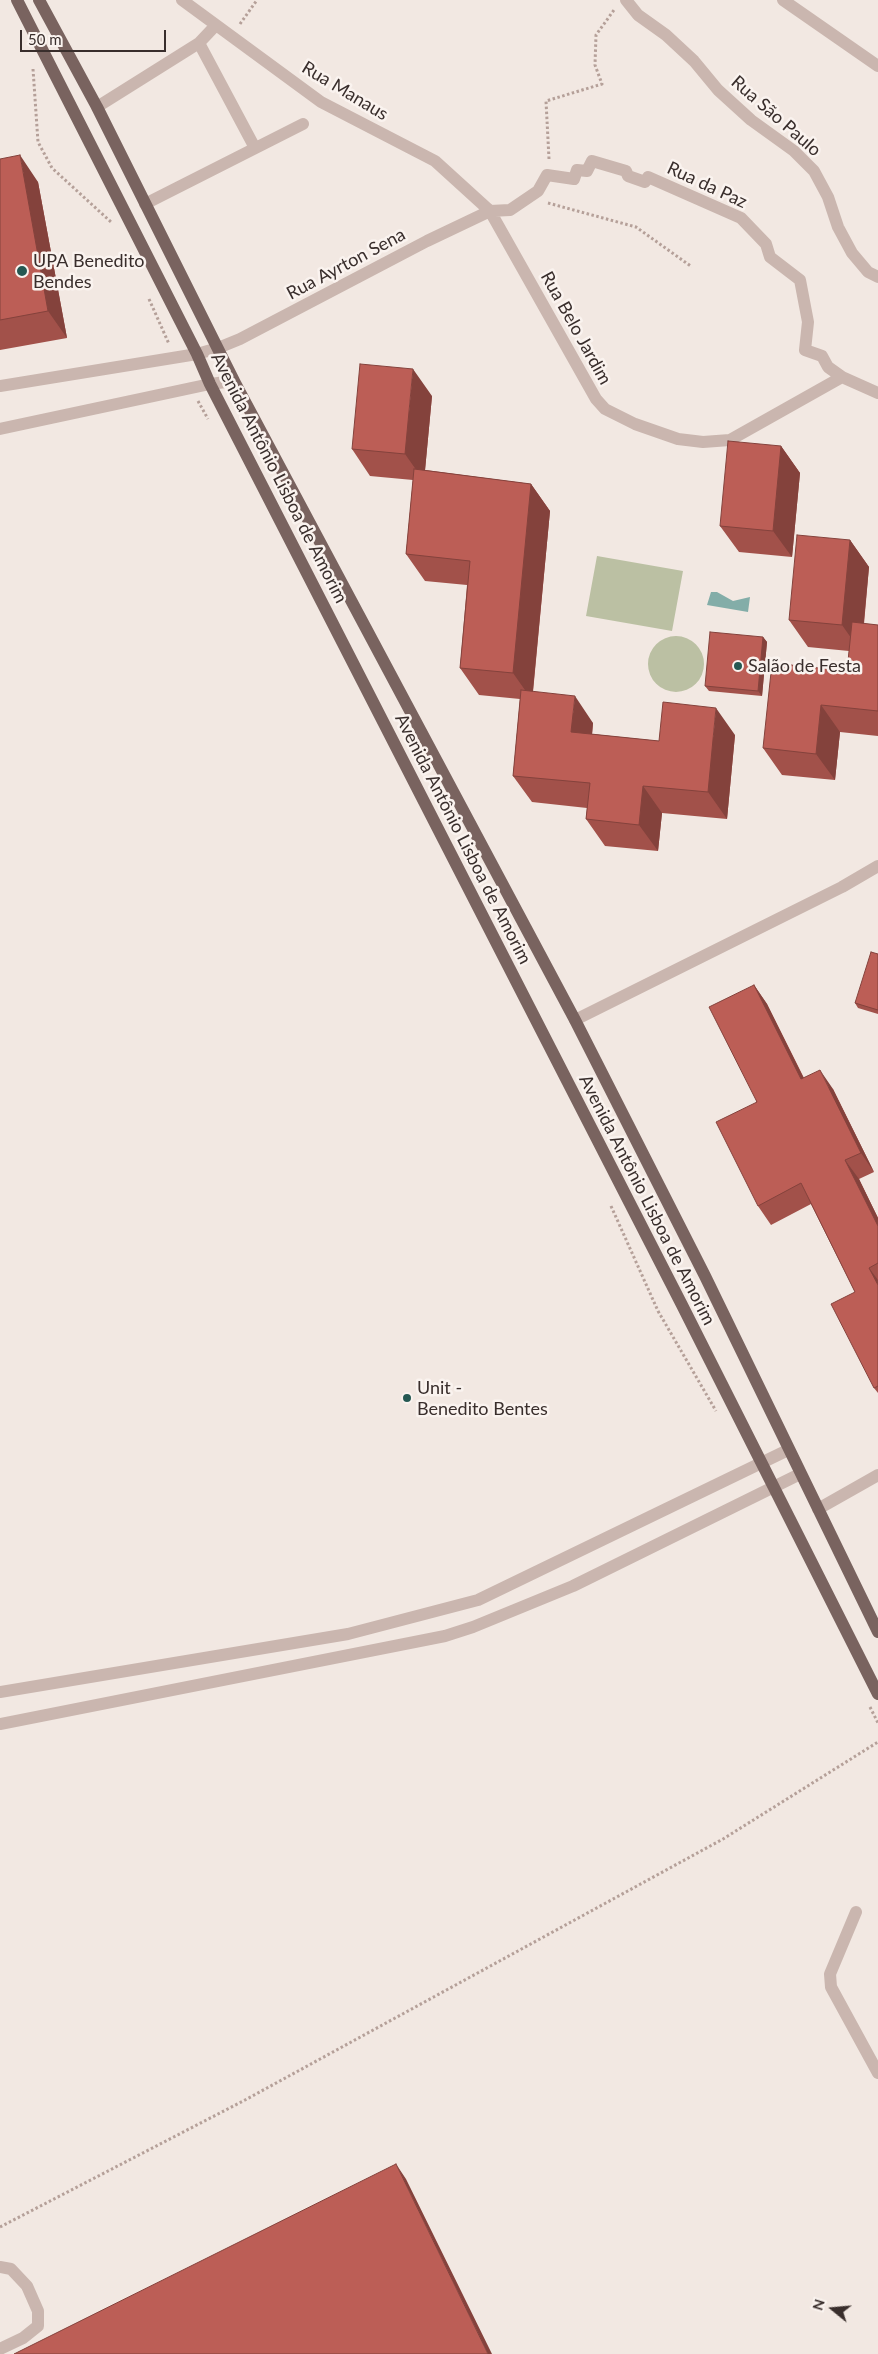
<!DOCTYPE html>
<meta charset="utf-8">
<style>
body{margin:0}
#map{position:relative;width:878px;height:2354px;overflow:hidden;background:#f2e8e2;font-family:Lato,sans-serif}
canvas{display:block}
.north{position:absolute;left:808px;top:2284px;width:50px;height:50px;-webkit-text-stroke:4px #faf3ef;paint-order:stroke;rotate:287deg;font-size:14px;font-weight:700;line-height:20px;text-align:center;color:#392e2c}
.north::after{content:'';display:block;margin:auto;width:18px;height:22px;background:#392e2c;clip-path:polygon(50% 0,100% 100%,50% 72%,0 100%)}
.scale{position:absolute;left:20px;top:30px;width:146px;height:22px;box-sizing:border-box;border:2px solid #392e2c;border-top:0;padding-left:6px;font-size:15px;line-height:18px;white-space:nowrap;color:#392e2c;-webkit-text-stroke:4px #faf3ef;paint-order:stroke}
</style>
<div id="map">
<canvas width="878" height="2354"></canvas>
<div class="north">N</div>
<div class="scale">50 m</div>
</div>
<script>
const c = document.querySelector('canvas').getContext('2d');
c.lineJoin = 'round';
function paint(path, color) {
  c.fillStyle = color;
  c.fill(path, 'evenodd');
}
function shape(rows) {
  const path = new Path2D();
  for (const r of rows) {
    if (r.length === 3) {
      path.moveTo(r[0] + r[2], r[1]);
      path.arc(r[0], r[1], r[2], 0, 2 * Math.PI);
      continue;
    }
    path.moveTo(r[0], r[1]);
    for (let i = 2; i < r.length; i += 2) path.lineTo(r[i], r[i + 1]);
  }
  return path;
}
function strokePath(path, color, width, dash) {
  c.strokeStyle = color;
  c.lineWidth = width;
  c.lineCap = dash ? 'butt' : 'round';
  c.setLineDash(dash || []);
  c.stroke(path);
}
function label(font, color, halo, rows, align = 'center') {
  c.font = font + ' Lato,sans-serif';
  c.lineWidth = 5;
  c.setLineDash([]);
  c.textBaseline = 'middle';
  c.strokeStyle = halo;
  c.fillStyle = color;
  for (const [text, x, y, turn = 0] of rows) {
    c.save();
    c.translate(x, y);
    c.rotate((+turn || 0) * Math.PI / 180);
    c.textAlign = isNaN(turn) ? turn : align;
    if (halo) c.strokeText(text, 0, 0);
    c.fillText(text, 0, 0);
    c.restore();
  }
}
paint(shape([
 [597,556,683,571,672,631,586,616],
 [676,664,28]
]), '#bbc0a3');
paint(shape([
 [711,592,717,592,733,601,750,597,748,612,707,605]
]), '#83ada8');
strokePath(shape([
 [240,24,257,0],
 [33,69,38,142,52,168,111,222],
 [549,159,546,101,602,84,595,65,596,35,614,10],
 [548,203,636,227,692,267],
 [149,299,169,344],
 [198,401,208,419],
 [611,1206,658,1311,716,1411],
 [870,1707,878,1723],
 [0,2227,245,2100,723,1839,878,1742]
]), '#b5a099', 3, [2.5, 2.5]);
strokePath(shape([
 [182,0,321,102,435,161,490,211,596,399,605,409,635,424,678,439,703,442,730,440,842,377,878,393],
 [626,0,638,15,666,35,694,61,718,90,751,120,794,151,814,171,828,197,838,227,852,253,868,272,878,277],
 [783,0,878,66],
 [199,43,255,148],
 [97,107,199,43,216,25],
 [145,204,303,124],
 [0,386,197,354,218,348,240,339,427,241,490,211,510,210,538,191,547,175,574,179,577,170,587,171,592,161,626,171,628,176,645,182,648,177,741,218,766,244,770,257,800,280,808,322,805,350,822,356,828,367,842,377],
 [0,429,210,384,234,381],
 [575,1020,842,887,878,866],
 [818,1509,878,1475],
 [0,1692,348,1634,478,1600,788,1450],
 [0,1724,445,1636,473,1627,573,1586,800,1474],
 [856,1912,830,1974,831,1987,878,2073],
 [0,2267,11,2269,27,2286,38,2311,38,2326,23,2338,0,2349]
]), '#cab6af', 12);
strokePath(shape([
 [17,0,197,354,210,384,682,1305,878,1694],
 [39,0,97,107,234,381,575,1020,705,1276,878,1632]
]), '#79635f', 12);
paint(shape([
 [0,159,38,182,67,338,0,350],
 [432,396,425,470,531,484,550,511,533,692,593,723,592,734,659,741,735,735,727,819,662,813,658,851,605,846,586,819,587,808,532,802,513,776,520,699,479,695,460,668,467,585,425,581,406,554,413,480,370,476,352,449],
 [781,446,800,473,792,557,739,552,720,526],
 [850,540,869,567,864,624,878,625,878,736,840,732,835,780,782,775,763,748,847,671,849,651,808,647,789,620],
 [763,637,767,642,762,696,709,691,705,686],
 [878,954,878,1014,858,1008,855,1003],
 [754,985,767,1004,804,1078,833,1089,874,1172,859,1179,878,1218,878,1393,874,1388,855,1292,811,1204,771,1225,758,1206]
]), '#a2514a');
paint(shape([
 [20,155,38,182,67,338,48,311],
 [413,369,432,396,424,481,405,454],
 [781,446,800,473,792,557,773,531],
 [531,484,550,511,532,700,513,673],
 [850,540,869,567,861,652,842,625],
 [763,637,767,642,762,696,758,691],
 [575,696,593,723,590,759,571,732],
 [821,705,840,732,835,780,816,754],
 [716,708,735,735,727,819,708,792],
 [643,786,662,813,658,851,639,825],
 [754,985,767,1004,814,1099,801,1079],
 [820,1070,833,1089,874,1172,861,1153],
 [845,1160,859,1179,878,1218,878,1226],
 [869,1268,878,1280,878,1285],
 [396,2164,406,2179,492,2354,488,2354]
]), '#84423c');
const building = shape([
 [20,155,48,311,0,320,0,159,20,155],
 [360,364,413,369,405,454,352,449,360,364],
 [728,441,781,446,773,531,720,526,728,441],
 [414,469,531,484,513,673,460,668,470,561,406,554,414,469],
 [797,535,850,540,842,625,789,620,797,535],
 [852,622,878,625,878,711,821,705,816,754,763,748,772,663,847,671,852,622],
 [710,632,763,637,758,691,705,686,710,632],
 [521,690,575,696,571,732,659,741,663,702,716,708,708,792,643,786,639,825,586,819,590,783,513,776,521,690],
 [871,952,878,954,878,1010,855,1003,871,952],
 [754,985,801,1079,820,1070,861,1153,845,1160,878,1226,878,1263,869,1268,878,1285,878,1386,874,1388,831,1304,855,1292,801,1183,758,1206,716,1122,757,1102,709,1007,754,985],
 [396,2164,488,2354,14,2354,396,2164]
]);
paint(building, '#bc5e56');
strokePath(building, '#84423c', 1);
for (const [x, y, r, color] of [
 [22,271,6,"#255852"],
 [738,666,5,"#255852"],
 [407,1398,5,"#255852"]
]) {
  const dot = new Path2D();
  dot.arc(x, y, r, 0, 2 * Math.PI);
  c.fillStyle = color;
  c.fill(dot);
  strokePath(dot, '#faf3ef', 2);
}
label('18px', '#392e2c', '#faf3ef', [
 ["Rua Manaus",345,91,31],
 ["Rua São Paulo",776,116,41],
 ["Rua da Paz",707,185,25],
 ["Rua Ayrton Sena",346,264,-28],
 ["Rua Belo Jardim",576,328,61],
 ["Avenida Antônio Lisboa de Amorim",279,478,63],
 ["Avenida Antônio Lisboa de Amorim",463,839,63],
 ["Avenida Antônio Lisboa de Amorim",647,1200,63]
]);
label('18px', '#392e2c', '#faf3ef', [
 ["UPA Benedito",33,261],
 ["Bendes",33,282],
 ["Salão de Festa",748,666],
 ["Unit -",417,1388],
 ["Benedito Bentes",417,1409]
], 'left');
</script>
